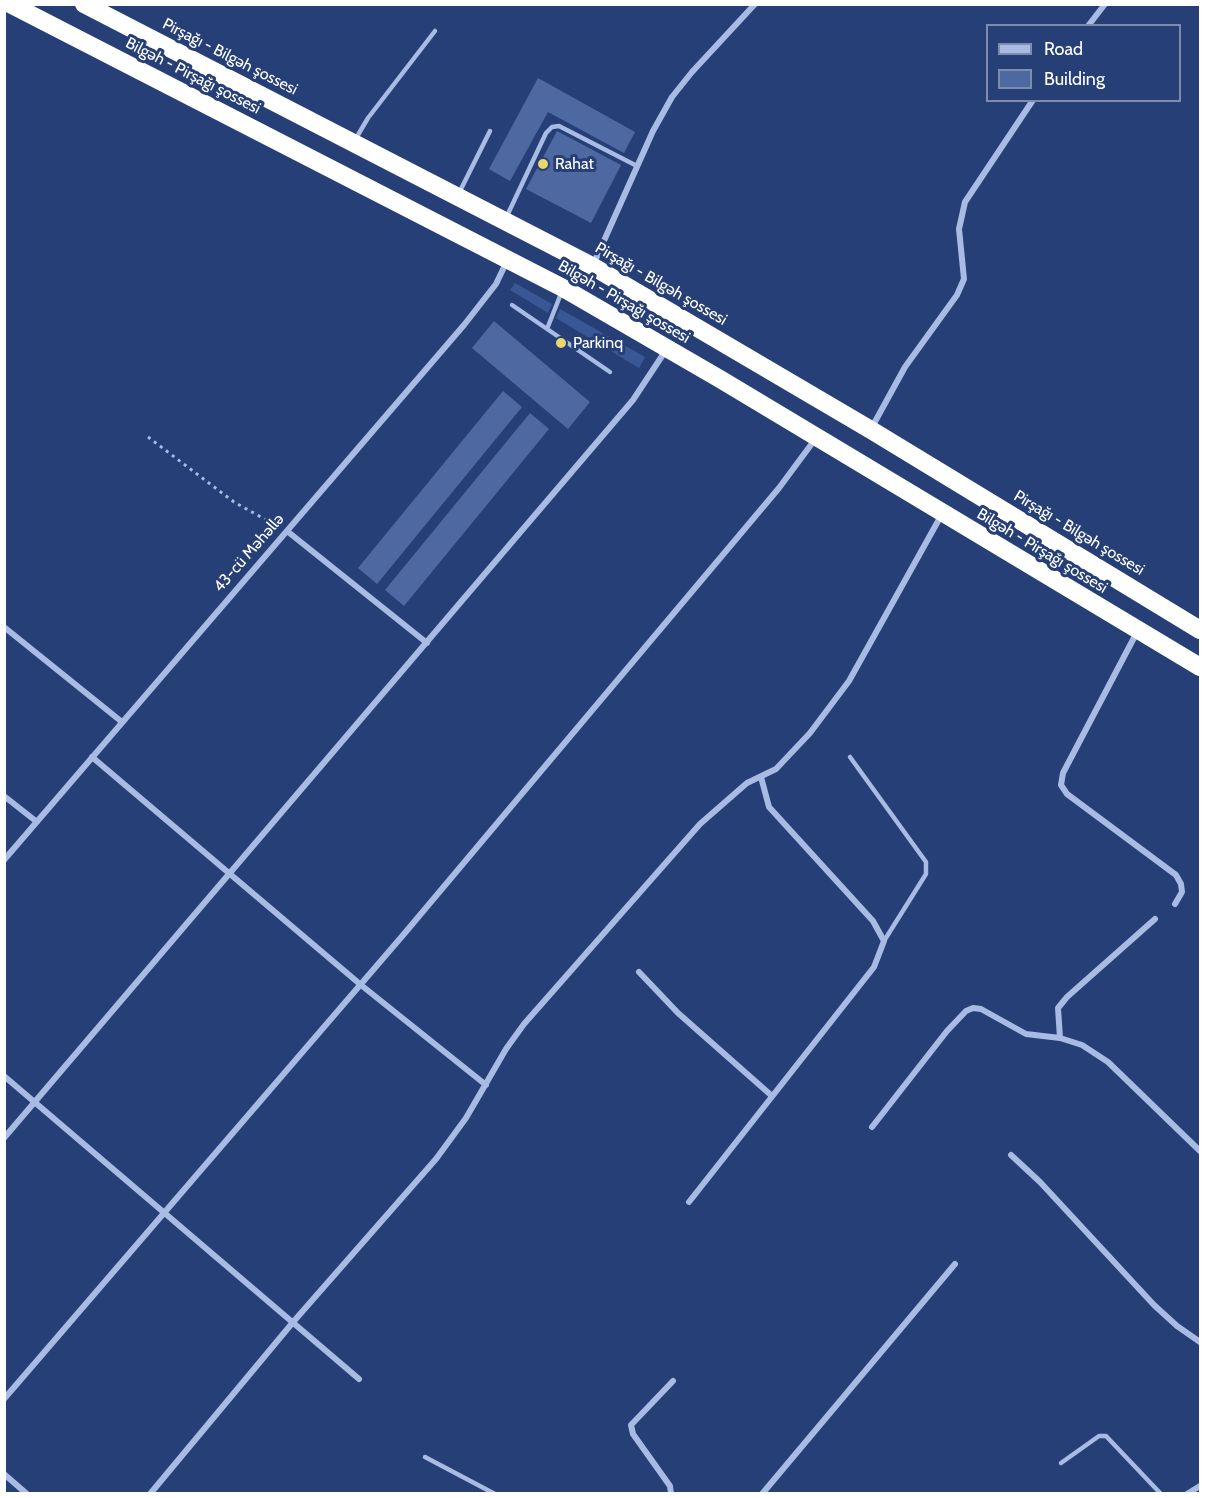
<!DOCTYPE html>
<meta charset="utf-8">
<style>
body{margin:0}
#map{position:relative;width:1205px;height:1498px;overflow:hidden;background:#263f77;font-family:Cabin,sans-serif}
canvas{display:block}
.frame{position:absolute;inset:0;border:6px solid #fff;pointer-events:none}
.legend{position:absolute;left:986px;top:24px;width:195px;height:78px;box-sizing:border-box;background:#263f77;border:2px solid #7d8cad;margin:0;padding:8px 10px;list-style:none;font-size:18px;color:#fff}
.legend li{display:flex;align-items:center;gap:12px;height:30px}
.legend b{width:30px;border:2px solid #7d8cad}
</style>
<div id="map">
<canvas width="1205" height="1498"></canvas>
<div class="frame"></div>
<ul class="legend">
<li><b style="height:8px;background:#a8bbe3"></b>Road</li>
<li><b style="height:16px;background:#4e69a1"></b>Building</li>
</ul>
</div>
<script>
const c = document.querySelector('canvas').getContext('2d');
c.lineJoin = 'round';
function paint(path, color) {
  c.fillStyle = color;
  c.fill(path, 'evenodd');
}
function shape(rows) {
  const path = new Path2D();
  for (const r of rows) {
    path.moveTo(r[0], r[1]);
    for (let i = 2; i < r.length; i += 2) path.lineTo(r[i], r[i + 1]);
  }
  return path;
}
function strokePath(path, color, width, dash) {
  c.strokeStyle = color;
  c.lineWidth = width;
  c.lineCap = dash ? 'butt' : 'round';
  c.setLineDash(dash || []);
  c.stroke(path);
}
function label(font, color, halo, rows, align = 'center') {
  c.font = font + ' Cabin,sans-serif';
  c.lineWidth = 6;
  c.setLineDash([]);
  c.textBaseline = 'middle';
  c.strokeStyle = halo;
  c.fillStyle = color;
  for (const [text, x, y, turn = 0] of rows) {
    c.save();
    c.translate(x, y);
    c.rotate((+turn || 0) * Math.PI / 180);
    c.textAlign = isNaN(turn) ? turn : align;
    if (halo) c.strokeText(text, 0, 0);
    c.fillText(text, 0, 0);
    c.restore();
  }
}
paint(shape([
 [515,283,552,304,548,313,510,290],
 [560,309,645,357,639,368,556,318]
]), '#3a5795');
paint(shape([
 [538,78,635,132,624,153,548,112,510,181,489,169],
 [557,131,621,165,591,223,526,189],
 [494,321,590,402,568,429,472,348],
 [503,391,522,407,377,584,358,568],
 [530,413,549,429,404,606,385,590]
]), '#4e69a1');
strokePath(shape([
 [148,437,234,502,277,526]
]), '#a8bbe3', 3, [3, 4.5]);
strokePath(shape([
 [355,140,368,118,435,31],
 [459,193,490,131],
 [506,218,546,133,552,127,559,126,637,166],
 [512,305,610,372],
 [547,329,562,291],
 [850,757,926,862,926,874,884,941],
 [425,1457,495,1494],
 [1061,1463,1099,1436,1106,1436,1161,1494]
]), '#a8bbe3', 4.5);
strokePath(shape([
 [1088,26,1105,4],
 [594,263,653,131,672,97,692,72,755,4],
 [871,429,905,367,957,295,964,279,959,229,965,202,1033,100],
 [287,531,427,643],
 [4,627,122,722],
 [1137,632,1063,773,1061,785,1067,794,1176,875,1181,884,1182,892,1175,904],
 [92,757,361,985,486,1085],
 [4,796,37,822],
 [4,860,464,325,496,284,506,263],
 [639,972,678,1013,772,1096],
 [1060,1038,1058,1008,1067,997,1155,919],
 [4,1076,359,1379],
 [872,1127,947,1031,966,1011,973,1008,981,1009,1026,1034,1060,1038,1082,1045,1108,1062,1200,1151],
 [4,1138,633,400,666,350],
 [1011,1155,1040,1182,1154,1305,1177,1326,1200,1342],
 [689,1202,874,967,884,941,873,921,769,807,761,777],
 [4,1399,404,934,779,488,816,438],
 [4,1474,27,1494],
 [150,1494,294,1321,436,1159,466,1118,506,1049,524,1024,700,824,747,783,776,769,810,733,849,681,942,514],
 [671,1494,670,1486,633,1434,631,1425,673,1381],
 [762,1494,955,1264],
 [1187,1494,1200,1486]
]), '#a8bbe3', 6);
strokePath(shape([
 [10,4,563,288,720,379,1200,667],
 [84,4,592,266,871,430,1200,630]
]), '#fff', 18);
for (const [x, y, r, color] of [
 [543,164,6,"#ebd66d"],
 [561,343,6,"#ebd66d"]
]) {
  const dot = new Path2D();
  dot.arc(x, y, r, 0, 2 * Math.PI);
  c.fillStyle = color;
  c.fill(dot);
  strokePath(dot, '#263f77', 2);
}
label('16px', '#fff', '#263f77', [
 ["Pirşağı - Bilgəh şossesi",230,57,27],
 ["Bilgəh - Pirşağı şossesi",193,76,27],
 ["Pirşağı - Bilgəh şossesi",661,284,30],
 ["Bilgəh - Pirşağı şossesi",624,302,30],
 ["Pirşağı - Bilgəh şossesi",1079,533,31],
 ["Bilgəh - Pirşağı şossesi",1042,551,31],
 ["43-cü Məhəllə",249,553,-49]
]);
label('16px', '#fff', '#263f77', [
 ["Rahat",555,164],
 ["Parkinq",573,343]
], 'left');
</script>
